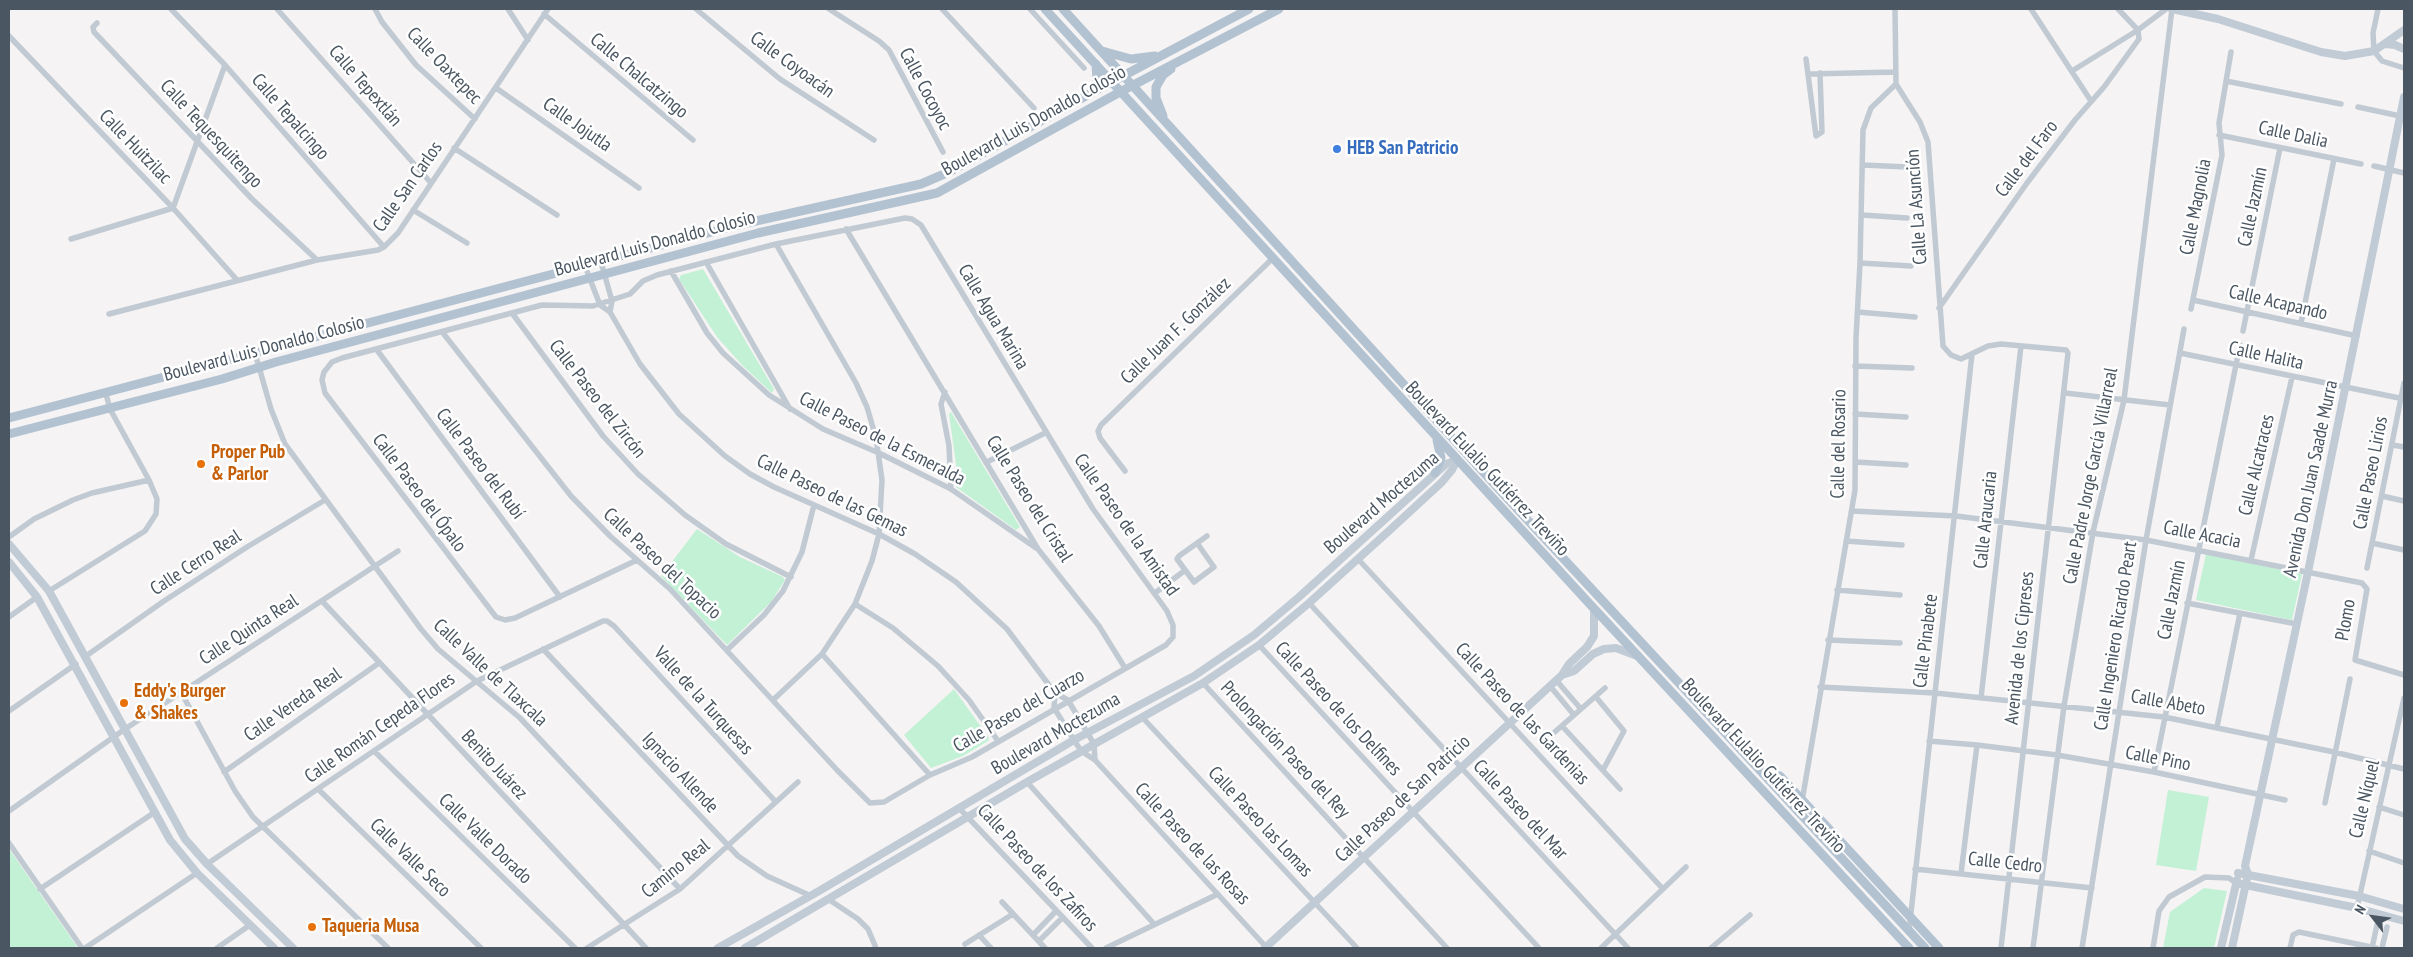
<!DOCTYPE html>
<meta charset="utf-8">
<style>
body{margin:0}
#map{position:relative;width:2413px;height:957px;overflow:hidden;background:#f5f3f3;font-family:"PT Sans Narrow",sans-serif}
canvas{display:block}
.frame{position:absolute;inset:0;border:10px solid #4a5661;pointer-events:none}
.north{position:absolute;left:2348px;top:892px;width:50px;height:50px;-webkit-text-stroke:4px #fff;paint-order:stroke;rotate:300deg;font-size:14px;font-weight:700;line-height:20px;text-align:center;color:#4a5661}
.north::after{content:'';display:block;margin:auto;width:18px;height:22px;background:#4a5661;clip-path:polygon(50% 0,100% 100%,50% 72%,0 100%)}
</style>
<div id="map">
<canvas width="2413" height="957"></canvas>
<div class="frame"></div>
<div class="north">N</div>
</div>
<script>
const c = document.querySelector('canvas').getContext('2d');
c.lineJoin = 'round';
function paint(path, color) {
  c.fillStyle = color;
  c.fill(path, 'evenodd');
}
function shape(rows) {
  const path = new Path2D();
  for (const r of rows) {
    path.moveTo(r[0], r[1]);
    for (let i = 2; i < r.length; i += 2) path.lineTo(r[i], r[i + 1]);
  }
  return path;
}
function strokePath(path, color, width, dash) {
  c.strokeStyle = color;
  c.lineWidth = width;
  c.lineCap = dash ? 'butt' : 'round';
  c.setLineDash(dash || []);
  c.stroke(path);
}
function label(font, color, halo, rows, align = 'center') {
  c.font = font + ' "PT Sans Narrow",sans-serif';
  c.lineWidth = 5;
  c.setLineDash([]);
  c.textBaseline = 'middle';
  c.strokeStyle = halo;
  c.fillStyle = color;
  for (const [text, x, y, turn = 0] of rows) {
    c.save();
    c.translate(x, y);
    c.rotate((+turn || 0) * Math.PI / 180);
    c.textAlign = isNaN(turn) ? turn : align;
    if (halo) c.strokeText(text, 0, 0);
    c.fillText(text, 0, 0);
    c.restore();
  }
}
paint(shape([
 [703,269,774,389,772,393,742,365,717,337,679,279,681,275],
 [951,412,1020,527,1016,530,956,487,956,464,949,414],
 [697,529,740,557,783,577,785,580,771,602,727,645,661,576],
 [2206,554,2302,574,2292,620,2196,600],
 [954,689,989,738,988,741,963,756,931,768,904,735],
 [2168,790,2209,797,2196,871,2156,865],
 [9,849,78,948,9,948],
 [2204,888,2227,891,2214,948,2163,948,2170,912]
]), '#c3f1d5');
strokePath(shape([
 [171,9,225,65,384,247],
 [277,9,431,183],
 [375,9,382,22,416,65,475,119],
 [508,9,528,40],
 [696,9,780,79,874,140],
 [829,9,879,41,889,50,943,152],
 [942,9,1034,108],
 [1030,9,1084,68],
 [1895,9,1896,84,1920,122,1928,142,1943,346,1951,355,1961,359,1988,346,2001,344,2066,350,2068,353,2001,948],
 [2031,9,2091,101],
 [2378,9,2373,33,2374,51,2382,61,2404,68],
 [544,14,693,140],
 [97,23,93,27,94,32,113,52,251,198,317,260],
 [9,36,173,208,237,280],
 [1806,59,1816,136,1822,132,1820,73],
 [2072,71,2138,30,2166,9],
 [1808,74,1896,72],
 [2226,81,2341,104],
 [496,88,639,188],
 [2358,107,2400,116],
 [2219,135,2361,164],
 [454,148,557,215],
 [1863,165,1907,167],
 [2374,166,2404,173],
 [413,210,467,243],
 [1862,215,1907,218],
 [846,229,1038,549,1099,626,1125,668],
 [71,239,173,208,225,65],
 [601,262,612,301,610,312],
 [706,262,790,409],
 [1860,263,1911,266],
 [585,266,600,305,610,312,640,364,679,414,725,456,750,474,774,487,879,534,915,554,956,582,1007,629,1055,693,1068,700,1094,744,1095,760],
 [671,271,707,333,723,353,769,395,823,429,879,453,951,489,1036,548],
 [2193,300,2357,336],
 [1939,308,2027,183,2075,120,2104,87,2139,39,2138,30,2118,9],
 [2191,309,2222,155,2219,123,2231,52],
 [1858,312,1915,317],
 [512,313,603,436,638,474,685,515,726,544,791,577],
 [109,314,317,260,378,250,384,247,398,233,548,9],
 [2301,323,2334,159],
 [2243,331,2280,148],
 [443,333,571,496,610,536,670,589,837,770,870,803,884,802,930,775,972,757,1166,645,1173,637,1173,625,1167,611,1093,509,921,225,912,219,905,218,776,244,657,275,643,281,630,294,593,306,542,305,342,358,332,362,324,372,322,380,325,393,496,617,505,620,515,618,637,560],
 [377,350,560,597],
 [255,353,271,409,285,444,421,629,438,649,520,718,680,889],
 [2180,353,2404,399],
 [1855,366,1912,368],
 [945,392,941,404,949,446,951,489],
 [2065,393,2170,405],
 [1855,414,1906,417],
 [2393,445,2404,447],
 [987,462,1045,433],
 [1856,462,1906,465],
 [1125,471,1100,438,1098,431,1101,425,1273,258],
 [2382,496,2404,501],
 [1852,511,1956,516,2146,540,2362,583,2367,589,2355,660,2404,675],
 [9,537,34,519,73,500,92,493,149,480],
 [1846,541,1902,545],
 [1197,543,1214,567,1194,582,1177,559,1179,556,1207,536],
 [2372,543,2404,550],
 [1358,559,1663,889],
 [2251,560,2292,377],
 [2367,568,2404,383],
 [1837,590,1900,595],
 [49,591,145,531,156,514,157,499,149,480,110,409,106,394],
 [1155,593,1184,571],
 [322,601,646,948],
 [1309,603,1628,948],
 [2187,603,2297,624],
 [855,604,893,628,938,666,969,700,998,741],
 [9,617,37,597],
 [1828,640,1900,643],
 [1259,645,1539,948],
 [543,649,738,856,767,876,811,896],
 [728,649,764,615,783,591,802,552,814,505],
 [822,654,930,775],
 [86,656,164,601,247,547,325,500],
 [1556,680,1581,709],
 [1203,683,1447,948],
 [1550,686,1574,715],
 [1820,687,1935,693,2164,717,2334,752,2404,769],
 [181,692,235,791,253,817,388,948],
 [1055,693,1054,708,1081,751,1095,760,1267,948],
 [1596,697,1624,731,1603,770],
 [1981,698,2021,346],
 [773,700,822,654,855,604,872,561,879,534,882,480,876,438,867,407,856,383,776,244],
 [9,711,76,664],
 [1142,717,1357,948],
 [1562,726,1620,789],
 [2217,727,2240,613],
 [1549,737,1605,688],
 [1929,741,1977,745,2057,755,2154,772,2285,800],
 [374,751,575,948],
 [224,772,379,663],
 [2154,772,2240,345],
 [1027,782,1154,924],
 [318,789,481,948],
 [2325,803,2350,679],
 [2379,807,2404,815],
 [960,809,1092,948],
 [9,811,125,729,398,551],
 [1800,813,1855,490,1856,338,1860,263,1863,130,1871,108,1896,84],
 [9,843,82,948],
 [2369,851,2404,863],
 [207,864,477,681,603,621,607,621,614,626,776,802],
 [1915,869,2092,888],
 [1961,873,1977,745],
 [40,889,155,812],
 [828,899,858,919,868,929,876,948],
 [1002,902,1045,948],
 [2357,908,2404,698],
 [1909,931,1972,354],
 [979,935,991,948],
 [1033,935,1056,911],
 [1039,941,1062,918],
 [965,944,1013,914],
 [85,948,197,873],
 [217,948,250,925],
 [587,948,680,889,798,782],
 [1106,948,1218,894],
 [1601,948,1686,867],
 [1711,948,1750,915],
 [2033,948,2064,706,2093,532,2124,400,2172,9],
 [2082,948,2146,540,2184,329],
 [2153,948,2159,911,2169,897,2205,877,2229,878,2236,883],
 [2290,948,2293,935,2299,932,2376,948],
 [2372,948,2377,925],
 [2382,948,2387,927]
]), '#c1cad2', 5.5);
strokePath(shape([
 [2172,9,2218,19,2321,52,2345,56,2374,51,2404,30],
 [2385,44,2395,45,2404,49],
 [9,544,49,591,185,839,207,864,293,948],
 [9,562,37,597,170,840,197,873,274,948],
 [1562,675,1574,671,1593,654,1604,649,1616,648,1637,656],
 [2238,873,2359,896,2404,909],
 [2236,883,2357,908,2404,921],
 [718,948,819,891,1074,740,1194,676,1254,635,1299,597,1446,464,1457,460],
 [745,948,1027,782,1203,683,1259,645,1309,603,1391,529,1442,482,1452,470,1457,460],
 [1265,948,1562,675,1569,664,1587,647,1594,636,1594,609],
 [2221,948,2237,880],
 [2232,948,2248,874,2245,866,2308,572,2404,97]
]), '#c1cbd6', 8);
strokePath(shape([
 [1045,9,1587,601,1909,948],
 [1063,9,1496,486,1925,948],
 [1102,51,1131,59,1155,56],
 [1092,92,1097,81,1096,64],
 [1163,116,1156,98,1156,87,1163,75,1171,69],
 [9,418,738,225,921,184,949,172,1091,93,1249,9],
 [9,434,222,379,276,362,758,233,937,193,1120,92,1279,9],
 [1435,473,1441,458,1437,440],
 [1772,782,1780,776,1939,948]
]), '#b3c2d1', 9);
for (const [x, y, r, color] of [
 [1337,149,5,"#3f7fe0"],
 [201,464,5,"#e8710a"],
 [124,703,5,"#e8710a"],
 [312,927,5,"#e8710a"]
]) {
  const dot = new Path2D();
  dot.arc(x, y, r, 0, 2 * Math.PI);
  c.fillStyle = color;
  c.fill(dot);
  strokePath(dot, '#fff', 2);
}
label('19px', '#4a5661', '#fff', [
 ["Calle Coyoacán",792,65,36],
 ["Calle Oaxtepec",444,66,46],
 ["Calle Chalcatzingo",639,76,40],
 ["Calle Tepextlán",365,86,49],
 ["Calle Cocoyoc",925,89,62],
 ["Calle Tepalcingo",290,117,49],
 ["Boulevard Luis Donaldo Colosio",1034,121,-29],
 ["Calle Jojutla",577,125,35],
 ["Calle Tequesquitengo",211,134,47],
 ["Calle Dalia",2293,135,12],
 ["Calle Huitzilac",135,147,46],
 ["Calle del Faro",2027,159,-53],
 ["Calle San Carlos",408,187,-55],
 ["Calle La Asunción",1917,207,-94],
 ["Calle Magnolia",2196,207,-79],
 ["Calle Jazmín",2253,207,-78],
 ["Boulevard Luis Donaldo Colosio",655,244,-15],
 ["Calle Acapando",2278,303,13],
 ["Calle Agua Marina",993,317,59],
 ["Calle Juan F. González",1176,331,-44],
 ["Boulevard Luis Donaldo Colosio",264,349,-15],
 ["Calle Halita",2266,356,12],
 ["Calle Paseo del Zircón",597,399,52],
 ["Calle Paseo de la Esmeralda",882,439,27],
 ["Calle del Rosario",1839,444,-89],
 ["Calle Paseo del Rubí",480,464,53],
 ["Calle Alcatraces",2257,465,-77],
 ["Boulevard Eulalio Gutiérrez Treviño",1487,469,47],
 ["Calle Paseo Lirios",2371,473,-79],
 ["Calle Padre Jorge García Villarreal",2091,476,-79],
 ["Avenida Don Juan Saade Murra",2311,479,-78],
 ["Calle Paseo del Ópalo",419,493,53],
 ["Calle Paseo de las Gemas",832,496,26],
 ["Calle Paseo del Cristal",1029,499,58],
 ["Boulevard Moctezuma",1382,503,-41],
 ["Calle Araucaria",1986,520,-84],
 ["Calle Paseo de la Amistad",1126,525,55],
 ["Calle Acacia",2202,535,11],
 ["Calle Cerro Real",196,563,-33],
 ["Calle Paseo del Topacio",662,564,43],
 ["Calle Jazmín",2172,600,-79],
 ["Plomo",2346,620,-80],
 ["Calle Quinta Real",249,630,-33],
 ["Calle Ingeniero Ricardo Peart",2116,636,-81],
 ["Calle Pinabete",1926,641,-83],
 ["Avenida de los Cipreses",2020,648,-84],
 ["Calle Valle de Tlaxcala",490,673,43],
 ["Valle de la Turquesas",703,701,48],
 ["Calle Abeto",2168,703,10],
 ["Calle Vereda Real",293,705,-35],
 ["Calle Paseo de los Delfines",1338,709,47],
 ["Calle Paseo del Cuarzo",1019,711,-30],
 ["Calle Paseo de las Gardenias",1522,714,47],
 ["Calle Román Cepeda Flores",380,728,-35],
 ["Boulevard Moctezuma",1056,734,-30],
 ["Prolongación Paseo del Rey",1285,750,47],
 ["Calle Pino",2158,759,11],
 ["Benito Juárez",494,765,47],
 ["Boulevard Eulalio Gutiérrez Treviño",1763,766,47],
 ["Ignacio Allende",680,773,47],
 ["Calle Paseo de San Patricio",1403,799,-43],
 ["Calle Níquel",2365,799,-77],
 ["Calle Paseo del Mar",1520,810,47],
 ["Calle Paseo las Lomas",1260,822,47],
 ["Calle Valle Dorado",485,839,44],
 ["Calle Paseo de las Rosas",1192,844,47],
 ["Calle Valle Seco",410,858,44],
 ["Calle Cedro",2005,863,6],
 ["Calle Paseo de los Zafiros",1037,868,47],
 ["Camino Real",676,869,-39]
]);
label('bold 19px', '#366cbe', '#fff', [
 ["HEB San Patricio",1347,149]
], 'left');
label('bold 19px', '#c56008', '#fff', [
 ["Proper Pub",211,453],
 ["& Parlor",211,475],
 ["Eddy's Burger",134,692],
 ["& Shakes",134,714],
 ["Taqueria Musa",322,927]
], 'left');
</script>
